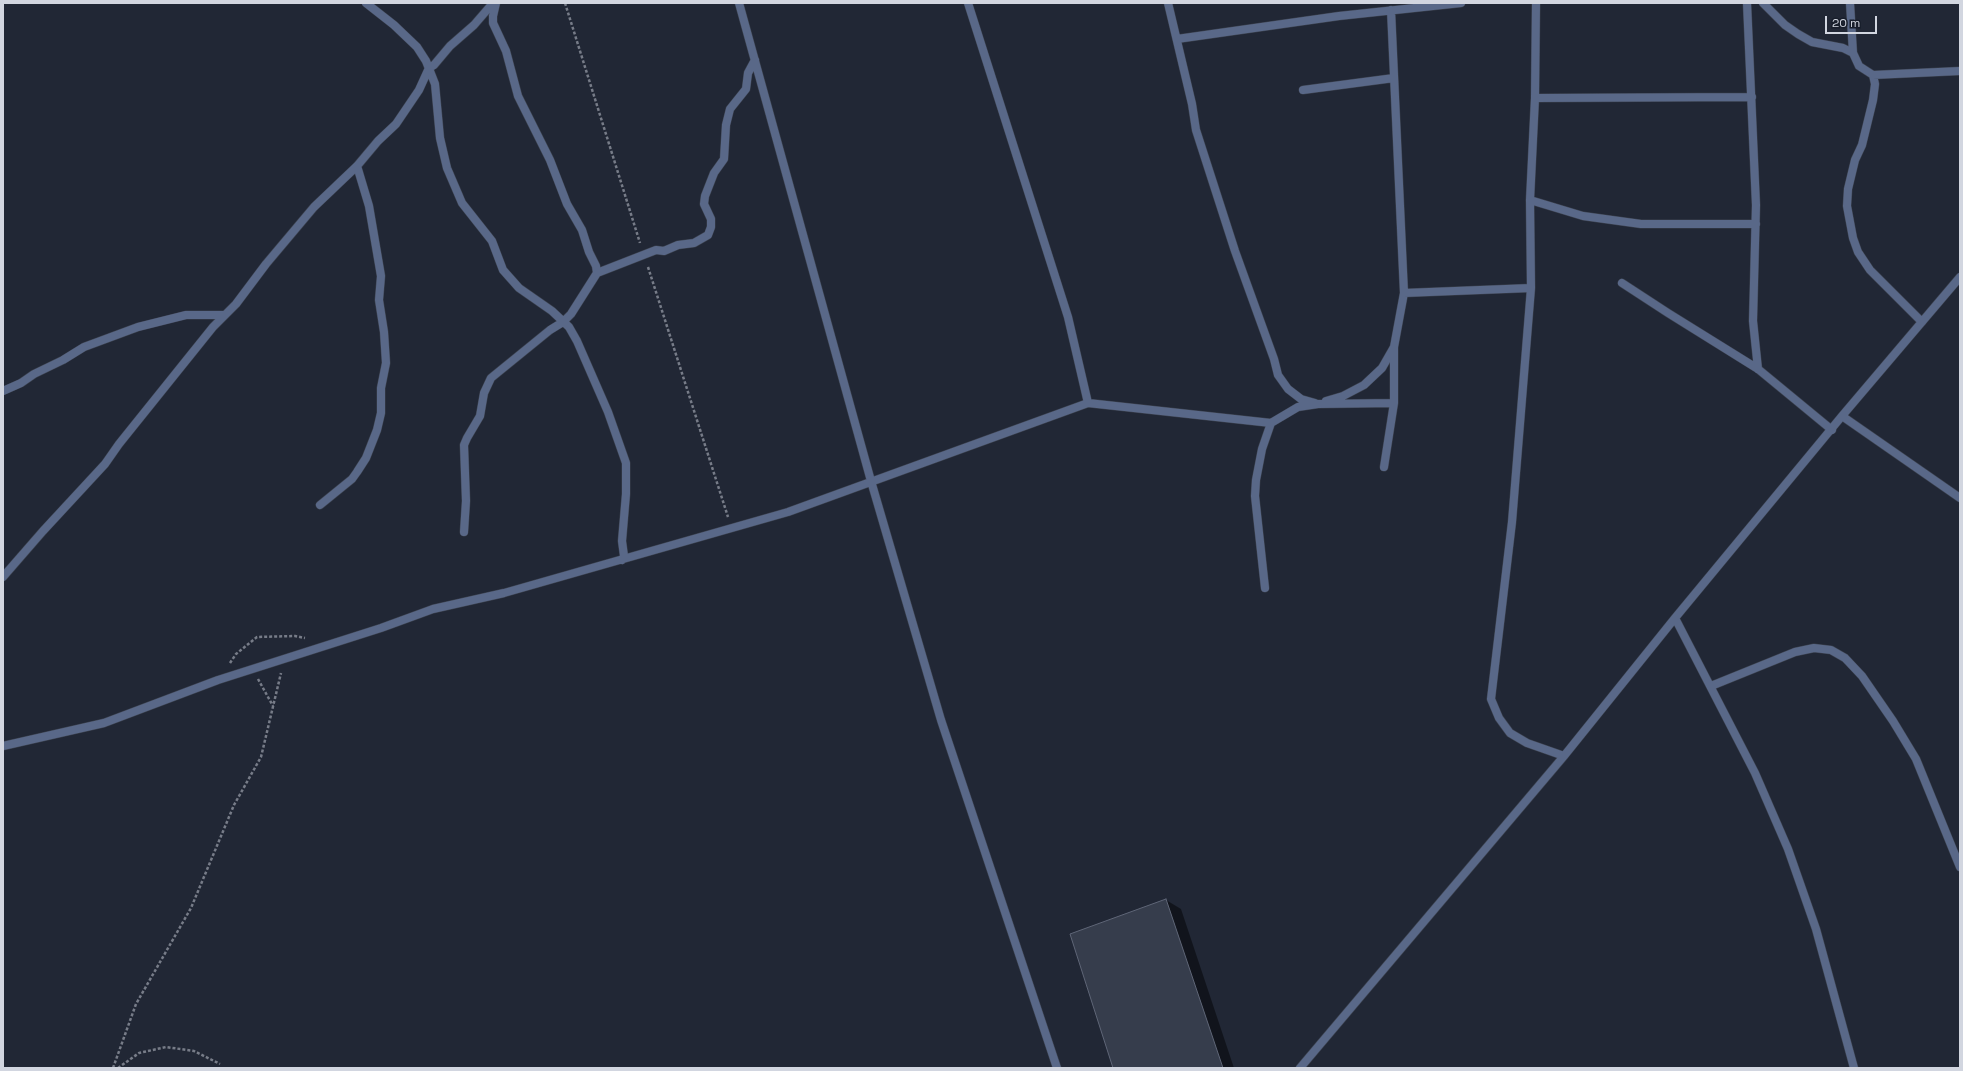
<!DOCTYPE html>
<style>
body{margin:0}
#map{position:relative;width:1963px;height:1071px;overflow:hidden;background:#212735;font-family:"Space Grotesk",sans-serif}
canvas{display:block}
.frame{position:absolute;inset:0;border:4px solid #d2d6e0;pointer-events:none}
.scale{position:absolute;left:1825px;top:16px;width:52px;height:18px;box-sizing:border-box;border:2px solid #d2d6e0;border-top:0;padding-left:5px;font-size:12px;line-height:14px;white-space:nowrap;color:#d2d6e0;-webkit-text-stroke:3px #181e2b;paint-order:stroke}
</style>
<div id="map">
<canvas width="1963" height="1071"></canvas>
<div class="frame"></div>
<div class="scale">20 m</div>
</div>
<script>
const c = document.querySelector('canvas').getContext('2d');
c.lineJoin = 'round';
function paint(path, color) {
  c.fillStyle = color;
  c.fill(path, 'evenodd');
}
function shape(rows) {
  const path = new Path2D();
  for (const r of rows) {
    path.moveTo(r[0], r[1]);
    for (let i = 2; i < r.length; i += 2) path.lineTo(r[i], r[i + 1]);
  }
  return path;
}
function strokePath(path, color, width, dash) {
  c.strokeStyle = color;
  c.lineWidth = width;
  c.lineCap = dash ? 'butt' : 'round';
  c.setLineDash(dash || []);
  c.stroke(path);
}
paint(shape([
 [1166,900,1181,909,1234,1068,1114,1068]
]), '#0007');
const building = shape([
 [1166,899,1223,1068,1113,1068,1070,934,1166,899]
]);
paint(building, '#363d4c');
strokePath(building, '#5f6677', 1);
const minor = shape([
 [366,3,394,25,417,47,426,61,435,84,440,138,447,168,462,203,492,241,503,270,519,288,552,311,569,327,577,341,608,412,626,463,626,494,622,541,624,556,622,560],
 [739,3,871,481,941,720,1057,1068],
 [968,3,1068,317,1088,403],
 [1168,3,1192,104,1196,130,1235,251,1274,359,1278,375,1288,389,1301,399,1315,403],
 [1536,3,1535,98,1530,200,1531,288,1512,522,1491,699,1499,718,1510,733,1527,743,1564,756],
 [1747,3,1756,205,1753,321,1758,369],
 [1763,3,1785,25,1798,34,1812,42,1843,48,1853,53],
 [1850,3,1853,53,1859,66,1873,75,1960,71],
 [1177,39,1339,16,1461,3],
 [1873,75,1875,84,1873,100,1862,145,1855,160,1848,189,1847,206,1853,238,1858,252,1870,270,1922,322],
 [1303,90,1394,78],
 [1535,98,1752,97],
 [1530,200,1583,216,1641,224,1756,224],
 [597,273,656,250,664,251,678,245,694,243,708,235,711,227,711,219,704,204,705,196,714,173,724,159,726,125,730,109,746,89,748,73,755,60],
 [1622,283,1668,313,1758,369,1832,430],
 [1404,293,1531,288],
 [3,391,21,383,34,374,63,360,84,347,138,327,186,315,224,315],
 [1326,401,1343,396,1364,385,1382,368,1394,347],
 [1842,416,1960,498],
 [1384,467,1394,403,1394,347,1404,293,1391,10],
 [320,505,352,479,357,472,366,458,377,430,381,413,381,388,386,363,384,332,379,300,381,276,369,206,357,166],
 [464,532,466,501,464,445,467,438,480,416,484,393,491,378,550,330,563,322,571,314,597,273,596,266,589,252,582,230,567,204,550,160,518,96,506,51,493,23,493,16,496,3],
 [3,577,43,531,105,464,119,444,213,327,236,304,266,264,314,207,357,166,378,141,396,124,419,90,429,68,434,65,450,46,474,25,493,3],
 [1265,588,1255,496,1256,480,1262,449,1271,423],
 [1675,618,1755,773,1788,849,1816,929,1854,1068],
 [1711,686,1795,652,1814,648,1831,650,1845,658,1862,676,1893,721,1916,759,1960,867],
 [3,746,104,723,218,680,381,628,433,609,504,593,788,512,1088,403,1271,423,1298,407,1318,404,1394,403],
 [1300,1068,1564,756,1675,618,1842,416,1960,277]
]);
strokePath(minor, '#3d4350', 9);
strokePath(shape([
 [565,3,640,243],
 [648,267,728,517],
 [230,663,236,654,257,637,295,636,305,638],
 [258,679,273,706],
 [113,1068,136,1004,191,908,234,805,261,757,281,673],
 [118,1068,139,1053,166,1047,194,1051,220,1064]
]), '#777c88', 2.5, [3, 2]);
strokePath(minor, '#596888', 8);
</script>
